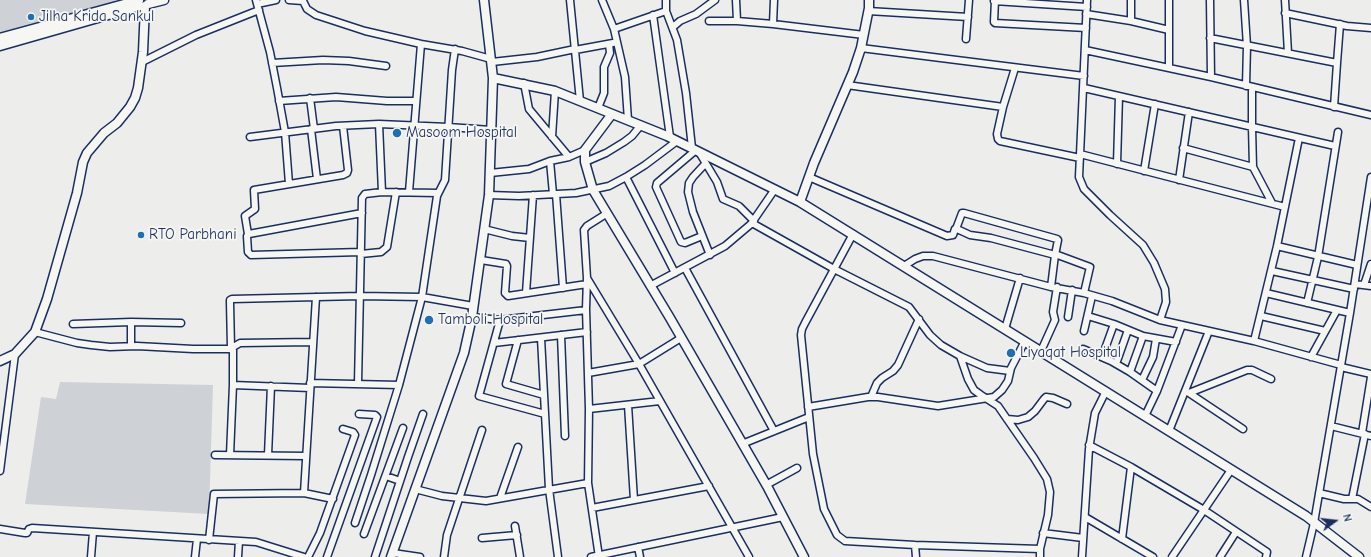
<!DOCTYPE html>
<style>
body{margin:0}
#map{position:relative;width:1371px;height:557px;overflow:hidden;background:#edeeec;font-family:"Comic Neue",sans-serif}
canvas{display:block}
.north{position:absolute;left:1315px;top:501px;width:40px;height:40px;-webkit-text-stroke:3px #f6f6f2;paint-order:stroke;rotate:75deg;font-size:11px;font-weight:700;line-height:16px;text-align:center;color:#1b2f5e}
.north::after{content:'';display:block;margin:auto;width:14px;height:18px;background:#1b2f5e;clip-path:polygon(50% 0,100% 100%,50% 72%,0 100%)}
</style>
<div id="map">
<canvas width="1371" height="557"></canvas>
<div class="north">N</div>
</div>
<script>
const c = document.querySelector('canvas').getContext('2d');
c.lineJoin = 'round';
function paint(path, color) {
  c.fillStyle = color;
  c.fill(path, 'evenodd');
}
function shape(rows) {
  const path = new Path2D();
  for (const r of rows) {
    path.moveTo(r[0], r[1]);
    for (let i = 2; i < r.length; i += 2) path.lineTo(r[i], r[i + 1]);
  }
  return path;
}
function strokePath(path, color, width, dash) {
  c.strokeStyle = color;
  c.lineWidth = width;
  c.lineCap = dash ? 'butt' : 'round';
  c.setLineDash(dash || []);
  c.stroke(path);
}
function label(font, color, halo, rows, align = 'center') {
  c.font = font + ' "Comic Neue",sans-serif';
  c.lineWidth = 3.5;
  c.setLineDash([]);
  c.textBaseline = 'middle';
  c.strokeStyle = halo;
  c.fillStyle = color;
  for (const [text, x, y, turn = 0] of rows) {
    c.save();
    c.translate(x, y);
    c.rotate((+turn || 0) * Math.PI / 180);
    c.textAlign = isNaN(turn) ? turn : align;
    if (halo) c.strokeText(text, 0, 0);
    c.fillText(text, 0, 0);
    c.restore();
  }
}
paint(shape([
 [0,0,116,0,114,3,0,34],
 [60,382,213,385,209,514,25,504,41,397,56,399]
]), '#ced2d7');
const street = shape([
 [256,0,270,52,277,88,285,132,289,184],
 [289,0,303,1,307,9,316,15,365,31,421,44,462,51,491,59],
 [570,0,580,101],
 [602,0,614,29],
 [666,0,666,11,677,40,686,93,692,148],
 [736,0,737,21],
 [995,0,994,22,995,23,1086,28],
 [1087,0,1079,177,1084,189,1110,215,1143,245,1154,263,1165,289,1166,302,1160,320],
 [1210,0,1211,77],
 [1244,0,1247,46,1246,86],
 [1285,0,1288,53],
 [994,1,1087,7],
 [257,4,276,0],
 [868,11,968,17],
 [1285,13,1347,26,1371,28],
 [1086,14,1131,21,1169,30],
 [653,15,670,137],
 [709,21,737,21,773,24,864,35],
 [1131,21,1131,0],
 [773,24,774,0],
 [673,27,680,21,696,14,715,0],
 [1210,38,1337,63,1334,107],
 [966,39,969,0],
 [861,48,1084,76],
 [575,50,613,43],
 [1085,50,1211,77,1371,115],
 [142,62,196,35,259,10],
 [492,62,537,57,575,49],
 [272,63,323,60,349,61,386,66],
 [1337,63,1340,24],
 [1015,68,1003,107,997,134,998,139,1000,141,1080,158],
 [1169,68,1169,0],
 [524,83,529,109,569,157],
 [847,85,1003,107],
 [1084,88,1335,146],
 [310,98,314,129],
 [279,101,336,97,387,101,416,101],
 [598,108,604,93,604,67,610,53,609,44],
 [628,120,625,77,614,29,666,11],
 [379,124,382,192],
 [311,129,317,179],
 [250,137,336,126,379,124,448,127,491,130],
 [552,137,555,91],
 [1183,148,1253,167,1252,127,1252,87],
 [696,150,657,183,656,187,681,242,685,243,702,236],
 [699,152,717,182,723,199,739,206,754,221],
 [1080,154,1285,207],
 [550,161,553,194],
 [585,162,606,153,624,142,632,136,641,125],
 [705,164,693,177,689,183,688,192,693,212,710,255],
 [1117,164,1119,96],
 [1253,167,1272,203],
 [1144,171,1155,104],
 [490,173,529,169,550,161,569,157,585,150],
 [626,177,675,273],
 [809,177,947,236,953,235,955,229,957,229,970,235,991,238,1055,255,1051,287],
 [1179,180,1189,112],
 [409,192,421,44],
 [556,194,563,288],
 [489,195,519,196,576,193,609,186,626,177,645,165,677,141],
 [752,223,834,269,909,307,930,335,941,345,960,356,968,379,974,390,981,395,998,406,1034,458,1047,479,1050,492,1048,515,1040,549,1040,557],
 [484,229,512,236,530,238],
 [956,229,962,213,964,213,1057,239,1058,240,1055,255],
 [248,234,245,216,255,209,254,190,343,175,347,173,348,170,343,126],
 [853,234,805,323,802,329,801,335,813,454,824,509,837,535,845,541,915,545,1040,549],
 [1277,246,1357,265],
 [361,252,251,255,248,252,247,236,249,234,362,213],
 [361,254,381,252,387,247,396,192],
 [1055,254,1090,267,1084,293],
 [481,260,506,264,507,266,505,293,508,296,587,284],
 [904,266,915,259,923,256,933,256,1051,287,1084,293,1112,301,1160,320,1254,341,1341,365],
 [685,268,774,431],
 [1272,271,1354,289],
 [587,278,639,364,749,557],
 [1355,284,1371,286],
 [1364,285,1371,264],
 [650,286,725,246,751,224,775,189],
 [526,293,533,195],
 [1266,293,1350,313],
 [1307,303,1318,257,1338,132],
 [1088,316,1114,324,1143,336,1176,342],
 [1261,316,1325,331],
 [472,317,500,320,586,310],
 [1068,317,1072,290],
 [500,320,479,396,545,414],
 [131,322,131,346],
 [73,324,131,322,181,323],
 [1005,329,1020,278],
 [1084,331,1092,296],
 [35,332,77,343,91,345,110,347,137,346,193,349,230,349,233,350,233,385,230,455],
 [561,335,565,436],
 [541,338,549,489,558,557],
 [518,340,506,384,544,395],
 [1254,341,1277,246,1299,138],
 [494,343,587,332],
 [231,348,230,302,230,300,232,299,360,296,422,297,473,306],
 [230,349,240,343,313,342],
 [1083,349,1111,361,1130,372,1157,391],
 [1041,351,1055,320,1053,312,1057,287],
 [960,356,987,368,1010,371],
 [1102,357,1114,324],
 [1311,357,1337,310],
 [1116,364,1128,330],
 [1341,367,1371,374],
 [1130,372,1143,336],
 [588,373,639,364,681,338],
 [1142,380,1153,357,1156,339],
 [310,383,399,385],
 [358,383,362,198,365,194,382,192,438,193],
 [233,385,310,388],
 [1186,391,1243,429],
 [1189,393,1247,370,1252,370,1271,379],
 [871,397,877,383,882,378,893,371,898,365,919,319],
 [628,405,634,500],
 [808,407,868,397,878,397,938,406,994,397,1002,390,1008,381,1011,368,1025,341],
 [589,409,660,401],
 [1145,416,1157,391,1182,325],
 [1007,419,1018,420,1028,417,1035,411,1044,399,1046,397,1053,398,1067,404],
 [1331,426,1371,436],
 [1169,431,1209,331],
 [1362,433,1371,377],
 [742,444,809,417],
 [1089,445,1131,467,1204,510,1267,552,1266,557],
 [215,455,306,456],
 [268,455,271,386],
 [0,471,15,354],
 [386,476,400,481],
 [766,485,797,468],
 [415,489,442,496,486,501,588,483],
 [304,493,316,297],
 [1319,493,1344,499,1358,499,1371,507],
 [500,498,518,447],
 [1352,499,1365,434],
 [592,508,709,486],
 [1085,517,1153,557],
 [355,523,371,475,399,385,422,297,437,196,445,180,452,70,455,49],
 [515,526,520,557],
 [0,529,25,533,27,533,29,529,32,528,256,542,304,557],
 [1043,533,1083,538],
 [364,534,403,428],
 [482,538,517,535],
 [1122,539,1131,467],
 [209,540,214,494,304,493,333,499],
 [915,545,916,557],
 [638,547,640,557],
 [393,553,420,557],
 [91,557,93,532],
 [195,557,197,539],
 [238,557,239,541],
 [308,557,320,533,355,435,353,432,343,429],
 [327,557,377,417,375,415,359,414],
 [375,557,408,457,423,414],
 [444,557,447,535,482,430],
 [591,557,783,517],
 [599,557,588,483,589,409,586,309,587,278,584,230,587,226,606,214],
 [1082,557,1089,449,1095,413,1106,391],
 [1172,557,1231,470],
 [1220,557,1236,532],
 [1306,557,1314,523,1350,313,1371,177]
]);
const secondary = shape([
 [484,0,493,78],
 [148,4,164,0],
 [0,38,139,0],
 [0,46,140,6],
 [612,114,585,150,585,162,593,190,670,318,767,486,804,557],
 [800,202,814,163,853,72,861,48,869,8,869,0],
 [0,361,15,354,35,332,47,299,77,193,83,162,87,153,104,133,117,123,130,107,135,98,138,88,143,52,145,6],
 [391,557,464,353,472,317,489,195,493,78,555,91,667,136,800,202,1306,516,1359,557]
]);
strokePath(street, '#1b2f5e', 9);
strokePath(secondary, '#1b2f5e', 11);
strokePath(street, '#f6f6f2', 6);
strokePath(secondary, '#f6f6f2', 8);
for (const [x, y, r, color] of [
 [31,17,4,"#1f6fb2"],
 [397,133,5,"#1f6fb2"],
 [141,235,4,"#1f6fb2"],
 [429,320,5,"#1f6fb2"],
 [1011,353,5,"#1f6fb2"]
]) {
  const dot = new Path2D();
  dot.arc(x, y, r, 0, 2 * Math.PI);
  c.fillStyle = color;
  c.fill(dot);
  strokePath(dot, '#f6f6f2', 1.5);
}
label('15px', '#1b2f5e', '#f6f6f2', [
 ["Jilha Krida Sankul",39,17],
 ["Masoom Hospital",406,133],
 ["RTO Parbhani",149,235],
 ["Tamboli Hospital",438,320],
 ["Liyaqat Hospital",1020,353]
], 'left');
</script>
